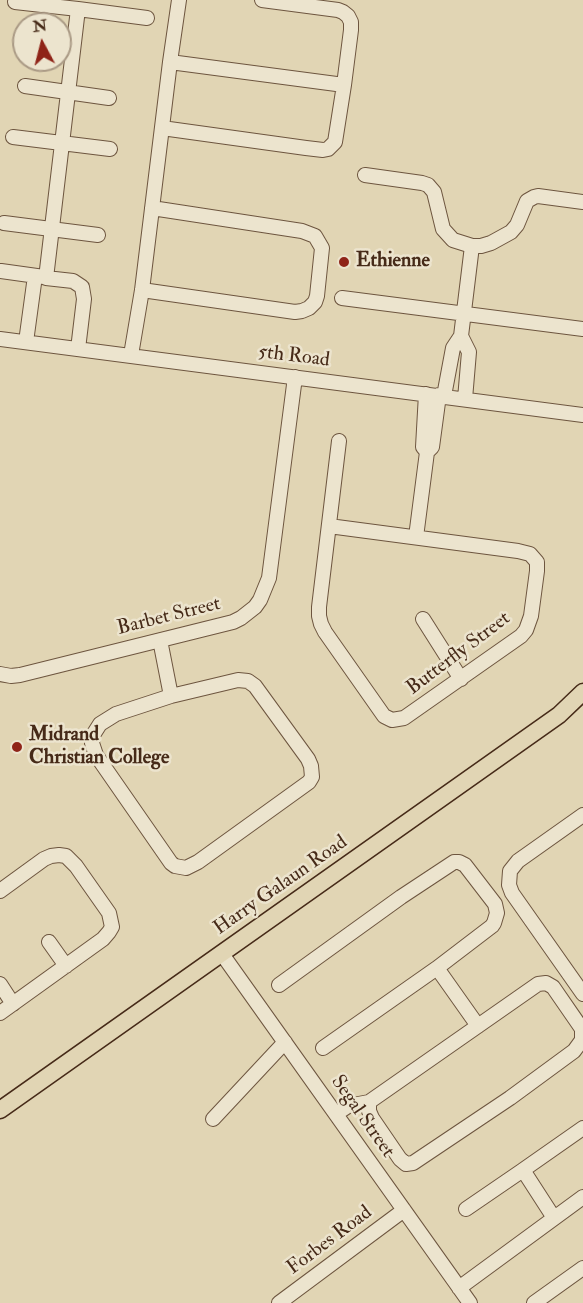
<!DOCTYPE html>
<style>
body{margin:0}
#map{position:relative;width:583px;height:1303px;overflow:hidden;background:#e1d5b4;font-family:"IM FELL Double Pica",serif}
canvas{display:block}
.north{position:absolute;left:12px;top:12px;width:60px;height:60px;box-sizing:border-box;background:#ece4ce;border:2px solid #aa9a85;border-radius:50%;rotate:353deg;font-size:16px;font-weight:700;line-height:24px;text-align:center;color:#462a18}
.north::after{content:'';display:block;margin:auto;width:21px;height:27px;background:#8f2418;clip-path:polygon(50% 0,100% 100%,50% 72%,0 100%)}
</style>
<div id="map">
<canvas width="583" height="1303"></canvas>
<div class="north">N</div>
</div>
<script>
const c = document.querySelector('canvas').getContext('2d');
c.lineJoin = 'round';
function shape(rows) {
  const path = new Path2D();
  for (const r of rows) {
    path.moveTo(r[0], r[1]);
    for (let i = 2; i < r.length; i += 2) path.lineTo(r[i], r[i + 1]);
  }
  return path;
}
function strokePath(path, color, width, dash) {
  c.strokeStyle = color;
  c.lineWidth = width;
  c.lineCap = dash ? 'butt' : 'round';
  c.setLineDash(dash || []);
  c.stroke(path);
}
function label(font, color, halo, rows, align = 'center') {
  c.font = font + ' "IM FELL Double Pica",serif';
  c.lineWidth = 5;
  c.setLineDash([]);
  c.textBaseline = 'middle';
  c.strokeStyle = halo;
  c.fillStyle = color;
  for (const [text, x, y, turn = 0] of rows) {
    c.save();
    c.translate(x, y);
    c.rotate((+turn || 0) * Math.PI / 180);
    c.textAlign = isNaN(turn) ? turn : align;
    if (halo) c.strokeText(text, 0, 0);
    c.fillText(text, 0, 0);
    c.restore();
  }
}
const minor = shape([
 [15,2,78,9,46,278,73,281,82,287,84,299,78,349],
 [78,9,147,18],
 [170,62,344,85,351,30,351,22,348,16,343,12,338,10,262,0],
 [25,86,109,98],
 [162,128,306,148,323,150,328,149,335,142,344,85],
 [13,137,110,149],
 [365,175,422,183,428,185,434,192,443,229,453,240,472,246,481,246,491,243,511,232,517,225,527,201,534,197,538,196,583,202],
 [4,223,98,235],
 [1,271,44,277],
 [142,290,295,312,302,311,309,308,315,302,317,296,322,248,315,236,302,231,152,208],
 [342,298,583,329],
 [461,336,469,352,465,399],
 [0,339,583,415],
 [26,342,35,276],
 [131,355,142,290,170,62,179,0],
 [444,396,453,348,461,336,472,246],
 [428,451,432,447,439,395],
 [329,526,518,551,530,554,537,562,537,571,531,616,526,630,521,636,404,718,392,720,384,716,325,632,321,624,319,616,319,607,339,441],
 [416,537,427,452,423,447,426,394],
 [423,619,461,679],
 [160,640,171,696],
 [0,674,11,676,20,675,233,622,241,618,255,607,260,600,269,578,295,377],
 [238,680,248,681,255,686,308,759,311,766,312,777,309,782,198,862,186,868,175,866,171,863,96,755,92,743,93,735,100,724,116,714,171,696,238,680],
 [583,815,518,861,510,871,509,885,512,893,583,994],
 [0,891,44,859,51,856,59,855,66,856,76,866,109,913,112,927,109,932,103,939,0,1013],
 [49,942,66,966],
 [222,954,470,1303],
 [437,968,478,1026],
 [0,984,13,1004],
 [279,985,401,897,454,862,459,862,465,865,495,904,497,913,494,923,492,926,437,968,323,1048],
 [336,1114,348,1106,369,1102,538,984,546,983,553,987,582,1029,582,1040,574,1051,510,1098,413,1163,406,1164,400,1159,372,1118,369,1111,369,1102],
 [213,1119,285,1042],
 [523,1170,583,1128],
 [466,1209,523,1170,554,1218],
 [459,1288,583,1197],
 [279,1303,404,1210],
 [534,1303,583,1268]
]);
const major = shape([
 [0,1110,559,715,583,692]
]);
strokePath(minor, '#6d553f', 16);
strokePath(major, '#462a18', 19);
strokePath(minor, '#ece4ce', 14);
strokePath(major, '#e1d5b4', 16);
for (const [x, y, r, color] of [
 [344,262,6,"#8f2418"],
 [17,747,6,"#8f2418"]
]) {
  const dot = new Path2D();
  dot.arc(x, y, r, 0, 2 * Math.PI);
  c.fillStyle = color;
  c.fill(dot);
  strokePath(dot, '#ece4ce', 2);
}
label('bold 20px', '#462a18', '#ece4ce', [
 ["Ethienne",356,262],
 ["Midrand",29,736],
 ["Christian College",29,759]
], 'left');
label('20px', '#462a18', '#ece4ce', [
 ["5th Road",294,357,7],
 ["Barbet Street",169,617,-14],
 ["Butterfly Street",459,654,-37],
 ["Harry Galaun Road",281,886,-35],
 ["Segal Street",362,1117,55],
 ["Forbes Road",330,1241,-37]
]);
</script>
